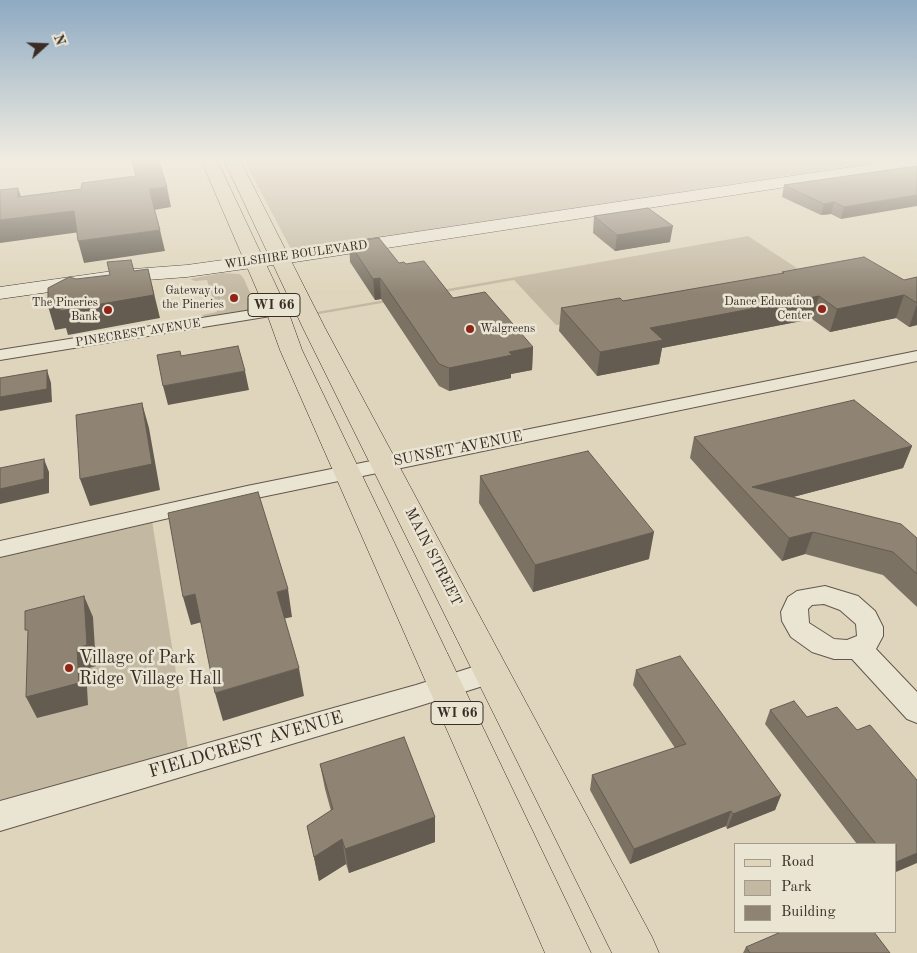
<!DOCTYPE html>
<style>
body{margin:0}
#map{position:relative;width:917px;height:953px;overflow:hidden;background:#dfd5bc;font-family:"Old Standard TT",serif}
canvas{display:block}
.legend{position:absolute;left:734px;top:843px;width:162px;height:90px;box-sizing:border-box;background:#eae4d3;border:1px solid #a39b8e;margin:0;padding:6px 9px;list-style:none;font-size:15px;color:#392d26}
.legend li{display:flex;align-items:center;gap:10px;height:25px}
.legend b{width:25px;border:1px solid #a39b8e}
.north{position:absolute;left:20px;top:20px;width:50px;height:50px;-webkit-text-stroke:4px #eae4d3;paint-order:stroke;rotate:70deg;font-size:14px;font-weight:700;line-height:20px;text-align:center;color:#392d26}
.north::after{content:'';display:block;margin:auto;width:18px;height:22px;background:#392d26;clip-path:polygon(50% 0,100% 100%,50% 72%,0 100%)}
</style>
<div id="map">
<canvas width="917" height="953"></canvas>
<ul class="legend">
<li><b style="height:6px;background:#dfd5bc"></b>Road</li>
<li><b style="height:14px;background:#c3b8a2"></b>Park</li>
<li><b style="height:14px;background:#8f8474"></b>Building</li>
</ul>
<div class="north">N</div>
</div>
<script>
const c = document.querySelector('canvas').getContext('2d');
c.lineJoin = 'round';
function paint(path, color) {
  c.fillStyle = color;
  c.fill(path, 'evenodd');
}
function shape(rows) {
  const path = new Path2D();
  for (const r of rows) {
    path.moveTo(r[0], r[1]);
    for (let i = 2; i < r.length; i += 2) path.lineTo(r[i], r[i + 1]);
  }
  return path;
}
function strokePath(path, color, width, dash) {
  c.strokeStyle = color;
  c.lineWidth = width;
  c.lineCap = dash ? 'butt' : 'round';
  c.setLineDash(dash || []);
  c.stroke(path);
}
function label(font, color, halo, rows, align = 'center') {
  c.font = font + ' "Old Standard TT",serif';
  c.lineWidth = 5;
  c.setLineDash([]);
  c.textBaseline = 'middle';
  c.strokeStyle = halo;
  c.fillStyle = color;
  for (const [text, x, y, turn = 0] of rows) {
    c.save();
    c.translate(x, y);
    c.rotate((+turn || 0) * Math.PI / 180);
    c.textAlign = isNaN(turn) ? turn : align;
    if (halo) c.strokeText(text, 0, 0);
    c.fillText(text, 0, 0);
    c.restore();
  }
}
paint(shape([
 [244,160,889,160,292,251],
 [748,236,812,278,556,325,514,280,319,314,317,312],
 [222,273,240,274,244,279,255,304,254,307,240,313,206,318,202,315,217,312,207,280,195,281,190,279],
 [151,514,190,761,0,816,0,549]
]), '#c3b8a2');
const street = shape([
 [277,306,283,308,285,311,283,314,0,360,0,350,277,306],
 [917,351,917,361,247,500,0,557,0,541,247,486,917,351],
 [825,586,858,596,875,611,883,627,883,636,876,649,917,692,917,723,907,719,852,659,834,659,812,652,791,637,782,621,781,612,788,597,797,591,825,586],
 [824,604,840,610,856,624,857,636,847,640,834,639,809,623,808,609,812,605,824,604],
 [492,661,502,664,506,672,502,680,416,707,0,831,0,801,416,685,492,661]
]);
const secondary = shape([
 [899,160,917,160,917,167,295,262,187,277,120,282,0,299,0,287,120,270,187,265,295,250,899,160]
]);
const primary = shape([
 [201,160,217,160,288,311,302,350,591,953,545,953,280,350,266,311,201,160],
 [224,160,240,160,325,328,652,937,659,953,612,953,303,328,224,160]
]);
strokePath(street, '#62574c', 2);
strokePath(secondary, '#392d26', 1);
strokePath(primary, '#392d26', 1);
paint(street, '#eae4d3');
paint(secondary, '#eae4d3');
paint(primary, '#dfd5bc');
paint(shape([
 [917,166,841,219,831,214,821,215,782,197,784,185],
 [594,216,670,242,615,251,593,233],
 [349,242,399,263,406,264,453,298,533,347,532,370,511,374,511,378,449,391,439,386,381,299,375,300,350,262],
 [782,272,904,280,917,277,917,325,909,327,896,318,830,332,812,319,662,348,659,364,597,376,559,331,561,308,623,301,782,274],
 [694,437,912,446,903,468,793,497,917,538,917,607,883,575,805,554,782,561,690,458],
 [480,476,649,559,533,592,479,503],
 [636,670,781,795,775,810,727,829,726,826,630,864,590,790,592,775,675,748,633,685],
 [770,710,807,717,896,844,857,844,765,724],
 [320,764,435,817,435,842,349,873,346,864,319,881,307,826,331,811,325,789],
 [746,947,890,953,743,953]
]), '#7b7264');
paint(shape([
 [167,187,171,207,154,210,149,189],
 [18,188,25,208,74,211,80,232,0,243,0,220,18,197],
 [917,195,917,206,841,219,844,207],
 [834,202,831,214,821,215,824,204],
 [673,226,670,242,615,251,617,235],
 [160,230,165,251,84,263,78,241],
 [148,269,160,318,68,335,66,328,55,330,48,306],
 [380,278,381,299,375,300,373,279],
 [904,295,896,318,830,332,837,309],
 [819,296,812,319,662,348,659,364,597,376,600,352,650,328],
 [917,304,917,325,909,327],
 [533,347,532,370,511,374,511,378,449,391,449,368,509,352],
 [47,370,51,383,52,402,0,411,0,397],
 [245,371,249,390,168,405,163,386],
 [142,403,149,428,160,490,90,506,80,479],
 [912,446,903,468,759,506,752,487],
 [44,459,49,472,49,493,0,504,0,489],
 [654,532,649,559,533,592,535,565],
 [813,532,805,554,782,561,789,538],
 [288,589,292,617,282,619,277,592],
 [195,594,202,622,191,625,183,597],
 [84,596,93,617,96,666,86,669,88,705,37,718,26,697,77,648],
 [299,668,304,696,223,721,215,693],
 [781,795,775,810,727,829,733,814],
 [731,811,726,826,630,864,634,849],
 [435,817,435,842,349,873,345,849],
 [342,839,346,864,319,881,314,857],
 [917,853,917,863,896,872,896,862]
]), '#645c51');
const building = shape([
 [145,160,158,160,167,187,149,189,160,230,78,241,74,211,0,220,0,190,18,188,18,197,81,189,82,183,136,176,132,161,145,160],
 [917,166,917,195,844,207,834,202,824,204,784,185,917,166],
 [648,208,673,226,617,235,594,216,648,208],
 [379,238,399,263,404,262,406,264,424,261,453,298,485,292,533,347,509,352,512,355,449,368,439,364,380,278,373,279,349,242,379,238],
 [864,257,904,280,917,277,917,303,904,295,837,309,819,296,650,328,663,340,600,352,561,308,620,298,623,301,784,273,782,272,864,257],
 [131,260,134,271,148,269,154,295,60,311,60,304,48,306,48,288,69,277,76,279,110,275,107,262,131,260],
 [238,346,245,371,163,386,157,355,180,351,181,356,238,346],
 [47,370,47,389,0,397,0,378,47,370],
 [854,400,912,446,752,487,901,524,917,538,917,574,893,552,813,532,789,538,694,437,854,400],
 [142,403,152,464,80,479,76,415,142,403],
 [588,451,654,532,535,565,480,476,588,451],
 [44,459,44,479,0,489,0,468,44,459],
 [258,492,288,589,277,592,299,668,215,693,195,594,183,597,168,513,258,492],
 [84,596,87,645,77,648,79,683,26,697,28,630,25,630,25,611,84,596],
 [680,656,781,795,733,814,731,811,634,849,592,775,686,744,636,670,680,656],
 [794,701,807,717,837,707,857,730,870,725,917,780,917,853,896,862,896,844,876,844,770,710,794,701],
 [404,737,435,817,345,849,342,839,314,857,307,826,333,809,320,764,404,737],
 [781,932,874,932,890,953,750,953,746,947,781,932]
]);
paint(building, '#8f8474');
strokePath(building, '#645c51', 1);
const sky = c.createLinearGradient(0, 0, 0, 294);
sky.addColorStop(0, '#8eaac2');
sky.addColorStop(0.54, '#f1ece1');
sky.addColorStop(1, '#f1ece100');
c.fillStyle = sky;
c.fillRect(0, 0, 917, 294);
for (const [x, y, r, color] of [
 [234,298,5,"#8f2418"],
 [822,309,5,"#8f2418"],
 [108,310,5,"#8f2418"],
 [470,329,5,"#8f2418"],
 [69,668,5,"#8f2418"]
]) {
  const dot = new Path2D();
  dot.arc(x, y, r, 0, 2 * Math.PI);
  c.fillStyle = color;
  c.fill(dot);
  strokePath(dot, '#eae4d3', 2);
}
label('12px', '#392d26', '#eae4d3', [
 ["WILSHIRE BOULEVARD",296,255,-8],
 ["PINECREST AVENUE",138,333,-9]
]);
label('12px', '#392d26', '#eae4d3', [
 ["Gateway to",224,291],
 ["the Pineries",224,305],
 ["Dance Education",812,302],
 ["Center",812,316],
 ["The Pineries",98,303],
 ["Bank",98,317],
 ["Walgreens",480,329,"left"]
], 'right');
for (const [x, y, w] of [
 [274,305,52],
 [457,713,52]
]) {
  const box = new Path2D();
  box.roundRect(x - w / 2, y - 11.5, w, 23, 4);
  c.fillStyle = '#eae4d3';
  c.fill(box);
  strokePath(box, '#392d26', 1);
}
label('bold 14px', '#392d26', null, [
 ["WI 66",274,305],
 ["WI 66",457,713]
]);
label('15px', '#392d26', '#eae4d3', [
 ["SUNSET AVENUE",458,449,-11],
 ["MAIN STREET",433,557,63]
]);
label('18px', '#392d26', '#eae4d3', [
 ["Village of Park",79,658],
 ["Ridge Village Hall",79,679]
], 'left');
label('18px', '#392d26', '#eae4d3', [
 ["FIELDCREST AVENUE",246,745,-16]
]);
</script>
